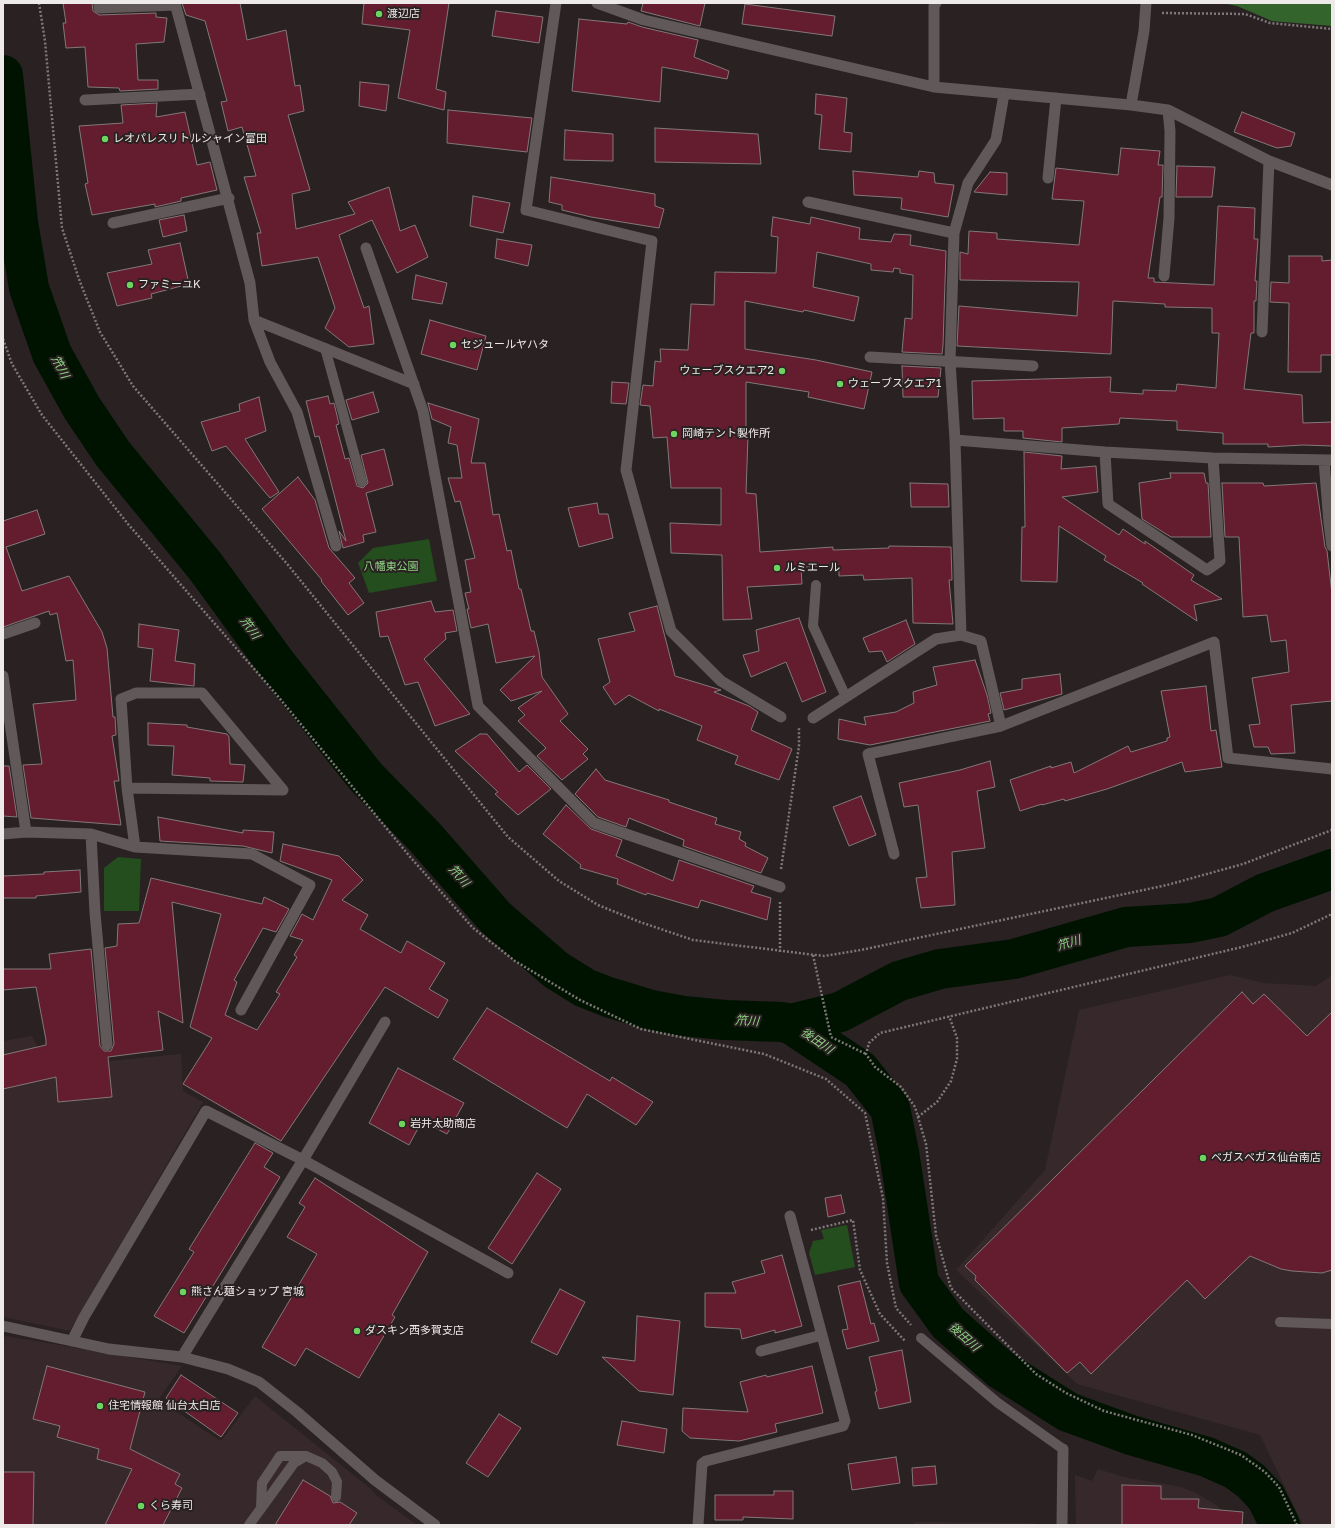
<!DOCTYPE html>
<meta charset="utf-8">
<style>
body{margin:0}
#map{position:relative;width:1335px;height:1528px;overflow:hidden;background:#292122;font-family:"Golos Text",sans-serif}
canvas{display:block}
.frame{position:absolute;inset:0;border:4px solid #efeaea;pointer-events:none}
</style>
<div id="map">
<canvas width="1335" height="1528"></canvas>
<div class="frame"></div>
</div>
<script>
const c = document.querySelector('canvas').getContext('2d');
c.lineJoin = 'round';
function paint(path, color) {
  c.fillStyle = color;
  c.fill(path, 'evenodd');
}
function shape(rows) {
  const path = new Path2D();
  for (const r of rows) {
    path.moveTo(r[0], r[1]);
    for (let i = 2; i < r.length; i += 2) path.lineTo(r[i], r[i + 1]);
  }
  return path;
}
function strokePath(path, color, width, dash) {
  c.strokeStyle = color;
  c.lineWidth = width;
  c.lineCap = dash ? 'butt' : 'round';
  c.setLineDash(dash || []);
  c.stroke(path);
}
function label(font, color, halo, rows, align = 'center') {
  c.font = font + ' "Golos Text","Noto Sans JP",sans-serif';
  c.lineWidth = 4;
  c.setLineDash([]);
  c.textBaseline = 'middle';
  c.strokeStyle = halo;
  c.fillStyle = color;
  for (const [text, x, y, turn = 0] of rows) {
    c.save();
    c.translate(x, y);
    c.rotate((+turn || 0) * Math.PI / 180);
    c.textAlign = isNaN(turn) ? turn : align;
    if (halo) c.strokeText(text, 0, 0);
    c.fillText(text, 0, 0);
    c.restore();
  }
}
paint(shape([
 [1230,975,1264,983,1316,986,1332,975,1332,1525,1303,1525,1260,1435,1077,1384,956,1270,1045,1170,1079,1010],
 [32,1036,48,1067,181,1054,183,1091,203,1102,70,1331,3,1317,3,1041],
 [6,1336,182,1366,158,1400,221,1441,255,1396,371,1489,376,1495,417,1525,3,1525,3,1339],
 [1098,1469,1124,1477,1181,1487,1196,1493,1218,1506,1230,1525,1076,1525,1075,1475,1092,1481],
 [914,1522,1034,1523,1036,1525,912,1525]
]), '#37292b');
paint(shape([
 [429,539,437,581,369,593,358,563,373,548],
 [118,857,141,859,139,911,104,911,104,868],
 [847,1225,855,1267,815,1275,809,1253,813,1241,824,1239,821,1230]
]), '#244e1e');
paint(shape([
 [1222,3,1332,3,1332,26,1272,21,1237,6]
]), '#33642c');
strokePath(shape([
 [3,75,18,222,29,288,52,354,82,408,113,454,205,566,278,666,366,777,423,835,495,917,556,970,585,988,608,997,651,1010,683,1016,725,1020,782,1022,791,1024,840,1012,899,981,940,969,1014,959,1126,927,1190,923,1219,917,1265,893,1332,869],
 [791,1024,860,1070,890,1108,899,1152,919,1283,948,1323,1000,1369,1068,1412,1131,1435,1207,1457,1236,1470,1251,1481,1266,1497,1280,1525]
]), '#001300', 40);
const building = shape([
 [63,3,92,3,93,11,99,15,156,13,156,17,167,18,164,42,136,44,138,80,158,80,158,89,120,91,119,88,88,87,85,47,66,48,63,23,66,23,63,3],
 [182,3,240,3,247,40,286,30,295,86,300,85,304,111,288,115,310,190,292,194,296,229,355,214,348,202,389,187,400,231,415,225,428,257,397,273,372,220,339,235,364,308,369,306,374,344,349,347,325,328,335,308,318,257,262,266,257,233,261,233,244,177,256,176,242,127,228,131,221,102,227,101,205,21,186,15,182,3],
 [364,3,449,3,436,89,446,92,444,110,398,98,410,30,362,24,364,3],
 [643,3,705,3,700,26,641,11,643,3],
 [745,4,835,16,832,36,742,24,745,4],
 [496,11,543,17,539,43,492,36,496,11],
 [579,19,627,24,628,22,642,27,698,40,694,57,729,71,727,79,662,67,660,102,572,91,579,19],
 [360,82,389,85,386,111,359,106,360,82],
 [816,94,847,98,844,132,852,133,851,152,819,149,822,115,815,114,816,94],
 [157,103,156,117,185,112,197,165,210,162,217,190,181,198,181,201,155,207,155,204,92,215,85,184,88,183,79,126,123,123,121,105,157,103],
 [448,110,532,118,527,152,447,143,448,110],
 [1242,112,1295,133,1291,146,1277,148,1234,132,1242,112],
 [655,128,758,134,761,164,655,162,655,128],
 [565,130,613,134,613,161,564,160,565,130],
 [1121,148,1160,151,1158,165,1163,165,1162,197,1160,197,1148,278,1154,278,1154,282,1214,285,1218,206,1255,208,1254,239,1258,239,1255,281,1257,281,1256,301,1254,301,1254,333,1251,333,1244,389,1302,395,1303,423,1332,422,1332,446,1303,445,1268,447,1268,444,1223,444,1223,433,1177,430,1177,421,1120,418,1119,424,1062,428,1062,442,1023,438,1023,431,1004,431,1004,418,973,419,972,381,1111,377,1110,392,1143,394,1143,390,1176,391,1177,384,1216,388,1219,333,1212,333,1212,308,1165,307,1165,304,1113,301,1111,354,957,346,959,306,1077,316,1079,282,960,280,960,252,968,254,969,231,997,233,997,239,1079,245,1084,201,1052,199,1056,168,1118,175,1121,148],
 [1177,166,1215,167,1212,197,1176,197,1177,166],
 [853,171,918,177,919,171,934,173,935,183,954,185,948,217,901,209,902,198,854,195,853,171],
 [990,172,1007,173,1007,195,974,192,990,172],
 [551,177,655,194,655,206,664,209,659,228,591,217,562,210,562,205,549,202,551,177],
 [473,196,510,203,503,233,470,226,473,196],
 [184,215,187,231,163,237,159,220,184,215],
 [773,217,810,224,811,217,860,228,859,239,891,242,894,234,911,235,910,245,946,251,943,345,942,354,902,352,905,318,912,319,913,275,900,273,900,269,894,268,893,272,871,270,871,264,817,252,813,287,859,297,854,321,804,310,803,312,745,301,745,349,816,360,872,372,864,409,808,397,809,392,746,382,746,436,748,436,746,493,756,494,760,552,833,547,833,550,889,548,889,546,951,547,952,580,949,580,953,624,913,623,912,578,864,580,863,575,839,576,839,566,801,567,802,584,747,587,752,619,723,620,722,555,671,553,670,523,721,525,721,488,671,488,667,437,653,438,650,406,640,405,643,385,653,386,655,361,661,362,660,349,688,350,691,304,714,305,715,272,776,273,778,237,771,236,773,217],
 [497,239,532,245,528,266,495,258,497,239],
 [180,243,189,284,151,294,152,298,117,306,107,273,152,264,148,250,180,243],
 [1289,256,1322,256,1322,261,1332,260,1332,355,1321,355,1321,372,1288,372,1289,303,1270,302,1271,282,1289,283,1289,256],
 [416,275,447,283,442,304,412,299,416,275],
 [430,320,486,336,477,370,421,354,430,320],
 [902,366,941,368,938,397,903,397,902,366],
 [612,382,629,383,626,404,611,403,612,382],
 [373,392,379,412,352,420,346,400,373,392],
 [328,396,330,404,334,403,339,424,336,425,345,459,349,458,357,486,363,488,368,483,361,455,384,449,393,485,366,493,376,532,363,535,364,542,343,548,339,531,346,541,319,436,315,437,306,401,328,396],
 [259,397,266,431,245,439,279,492,270,498,226,446,212,451,201,422,240,411,239,404,259,397],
 [428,403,479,419,471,463,485,463,493,515,499,514,507,551,511,550,519,589,521,589,531,631,534,631,539,652,542,677,568,714,560,721,588,749,583,754,588,759,562,780,537,756,546,748,518,721,525,715,518,708,542,691,511,701,500,690,535,656,496,663,488,624,471,628,467,609,469,609,465,593,471,592,465,560,475,558,460,501,455,502,448,478,462,478,457,445,448,443,451,427,432,419,428,403],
 [1024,452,1062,456,1061,469,1096,466,1098,492,1062,497,1119,535,1123,529,1145,544,1145,541,1194,575,1191,580,1222,599,1194,605,1197,621,1142,584,1143,583,1104,560,1106,556,1059,526,1057,582,1021,581,1022,527,1025,527,1024,452],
 [1170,473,1204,473,1206,483,1208,483,1211,537,1171,537,1142,519,1139,483,1171,478,1170,473],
 [298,477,315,500,329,548,355,578,349,583,364,603,348,615,321,581,322,580,262,509,298,477],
 [910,483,948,484,949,507,911,507,910,483],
 [1222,483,1263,483,1264,486,1316,483,1325,547,1327,551,1332,594,1332,701,1291,705,1295,753,1271,754,1268,747,1254,747,1249,725,1260,724,1252,678,1289,672,1286,640,1271,642,1267,615,1243,617,1239,537,1225,537,1222,483],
 [597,503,599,514,608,514,613,538,579,547,568,508,597,503],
 [37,510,45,534,6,547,22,591,69,576,102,632,107,648,113,717,115,717,116,735,112,736,119,781,114,781,121,825,31,818,23,765,42,764,33,704,76,700,73,660,66,661,57,613,50,615,49,611,3,627,3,521,37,510],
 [431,601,435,612,453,610,457,631,445,633,446,639,424,659,470,714,435,726,418,682,405,685,388,636,380,637,376,612,431,601],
 [657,606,675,676,721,690,714,692,749,706,758,712,751,730,792,749,779,780,735,764,738,756,697,740,702,726,659,709,659,711,629,695,615,705,603,687,610,682,598,639,635,631,629,613,657,606],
 [799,618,826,692,802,702,786,662,751,677,743,655,759,651,756,630,799,618],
 [906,620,915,644,887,662,882,651,869,652,863,638,906,620],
 [139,624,179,630,175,661,195,664,194,686,150,681,153,649,138,647,139,624],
 [975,660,987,695,991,713,988,714,990,721,870,745,838,739,839,719,866,725,864,717,896,712,914,703,913,692,937,685,933,667,975,660],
 [1060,674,1062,694,1004,710,1000,693,1022,689,1022,679,1060,674],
 [1206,686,1211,731,1216,730,1222,767,1185,772,1182,762,1107,789,1065,801,1064,799,1042,805,1042,804,1020,811,1010,780,1051,766,1051,768,1071,762,1074,773,1128,746,1131,752,1167,741,1167,738,1170,737,1161,691,1206,686],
 [148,723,187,725,187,727,227,734,229,737,230,764,245,765,243,782,210,781,210,778,172,775,174,746,148,745,148,723],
 [480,734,487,734,519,772,527,765,551,789,518,815,495,794,498,792,455,751,480,734],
 [990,761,995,787,977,791,985,848,952,852,955,905,921,908,916,878,927,877,918,805,904,807,899,783,960,770,990,761],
 [3,766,9,766,17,817,3,816,3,766],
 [596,769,605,780,669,800,669,802,717,818,715,824,741,832,739,839,746,843,745,846,768,858,761,873,683,846,684,840,629,818,626,827,598,817,575,794,596,769],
 [861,796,876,835,849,846,833,807,861,796],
 [566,805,591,829,622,840,616,856,673,881,679,860,754,886,751,892,771,898,767,920,701,900,698,908,647,893,646,895,617,884,618,879,580,868,581,865,543,834,566,805],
 [158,817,243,833,243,830,274,832,272,853,243,846,160,841,158,817],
 [283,844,339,856,363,880,342,900,368,915,360,929,401,953,407,941,445,963,429,989,448,1000,438,1018,385,987,281,1141,183,1084,212,1038,190,1027,221,914,172,902,183,1023,158,1011,163,1050,108,1057,112,1097,58,1102,56,1077,3,1089,3,1055,46,1045,46,1040,36,987,3,990,3,969,51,969,49,954,91,949,100,1046,104,1051,111,1051,114,1044,105,948,117,946,118,924,139,923,151,878,262,904,264,897,289,909,276,932,263,928,234,980,237,982,225,1015,257,1030,280,994,276,992,297,957,294,955,303,940,290,936,302,914,313,920,332,880,280,861,283,844],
 [80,870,81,892,36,896,36,898,3,898,3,876,44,874,44,872,80,870],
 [1242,992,1253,1004,1264,994,1307,1036,1332,1012,1332,1270,1322,1273,1292,1271,1281,1269,1250,1256,1205,1299,1187,1280,1091,1374,1080,1362,1067,1373,975,1280,976,1276,965,1266,1242,992],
 [487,1008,610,1081,612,1077,653,1102,636,1125,587,1094,567,1128,453,1059,487,1008],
 [398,1068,464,1103,447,1134,422,1121,409,1145,369,1123,398,1068],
 [255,1143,273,1153,264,1167,280,1177,184,1333,154,1316,194,1252,189,1249,255,1143],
 [537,1173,561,1189,512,1264,488,1248,537,1173],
 [315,1178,428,1252,392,1315,395,1317,359,1378,306,1348,295,1366,262,1347,317,1254,287,1237,305,1207,299,1203,315,1178],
 [841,1195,845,1213,828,1217,825,1198,841,1195],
 [782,1255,802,1326,775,1333,775,1330,742,1339,740,1329,705,1327,705,1293,736,1293,732,1282,765,1273,761,1261,782,1255],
 [860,1281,871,1324,874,1323,879,1341,847,1349,842,1330,848,1329,838,1286,860,1281],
 [560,1289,585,1302,557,1355,531,1342,560,1289],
 [637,1316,680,1321,673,1395,639,1391,602,1357,635,1361,637,1316],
 [902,1350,911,1402,879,1409,875,1392,877,1391,869,1357,902,1350],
 [47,1366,145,1392,130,1449,180,1474,175,1484,182,1488,163,1525,105,1525,132,1469,97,1459,99,1449,57,1437,60,1426,33,1419,47,1366],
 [812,1366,823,1413,775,1424,777,1432,739,1441,690,1438,682,1431,683,1408,748,1412,740,1382,766,1375,767,1377,812,1366],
 [181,1375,238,1413,221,1437,166,1398,181,1375],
 [499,1414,521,1428,488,1477,466,1463,499,1414],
 [622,1421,667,1429,664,1453,617,1445,622,1421],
 [896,1457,900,1483,852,1490,848,1464,896,1457],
 [935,1466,937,1484,913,1486,912,1468,935,1466],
 [3,1472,34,1472,33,1525,3,1525,3,1472],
 [303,1480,330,1496,333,1503,340,1502,357,1513,349,1525,275,1525,303,1480],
 [1122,1485,1161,1486,1161,1499,1199,1499,1198,1508,1243,1512,1242,1525,1122,1525,1122,1485],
 [774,1491,793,1491,793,1519,743,1517,743,1520,715,1520,715,1495,774,1495,774,1491]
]);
paint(building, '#641d2e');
strokePath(building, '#82787a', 1);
strokePath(shape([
 [39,3,45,41,62,228,80,282,100,332,133,386,288,565,508,837,559,881,598,905,640,922,693,940,824,956,861,950,1167,885,1243,864,1332,830],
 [1162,13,1245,14,1270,23,1332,29],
 [3,339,12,364,42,415,128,524,276,694,411,858,473,928,515,961,580,1000,641,1029,764,1054,826,1079,865,1113,883,1198,887,1263,896,1308,911,1325],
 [781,869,799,746,799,728],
 [780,902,780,952],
 [813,955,831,1037,866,1054],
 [918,1117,937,1102,951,1081,957,1059,957,1038,949,1016],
 [811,1230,853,1220,860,1270,880,1314,905,1341],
 [1297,1525,1279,1487,1265,1472,1241,1455,1192,1435,1104,1411,1066,1393,1036,1374,951,1288,936,1235,926,1144,915,1107,901,1087,875,1067,866,1054,869,1043,880,1033,1242,947,1292,933,1332,914]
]), '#7f7879', 2.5, [2, 2]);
strokePath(shape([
 [325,348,362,482],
 [816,585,813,626,846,697],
 [1280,1322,1332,1324],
 [921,1338,998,1403,1063,1449],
 [261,1508,262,1483,280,1456,306,1456],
 [249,1525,294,1463,306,1456,322,1463,332,1472,337,1482,336,1497]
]), '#615859', 10);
strokePath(shape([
 [99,3,99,8,175,5],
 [175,3,250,283,254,320,270,362,297,412,336,546],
 [556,3,526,210,652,241,626,470,671,631,721,681,781,717],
 [597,3,644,20,934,87,1131,105,1168,110,1269,161,1332,185],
 [934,87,934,6,936,3],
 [85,100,200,94],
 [1131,105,1144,31,1146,3],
 [1048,178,1056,98],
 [808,202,954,233],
 [113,223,229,198],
 [366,248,423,411,478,706,594,823,780,887],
 [1164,276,1169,218,1170,131,1168,110],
 [254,320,414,384],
 [1262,332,1269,161],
 [870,357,1033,366],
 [955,440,1105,452,1213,458,1332,460],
 [1105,452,1108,504,1207,570,1220,561,1213,458],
 [1324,460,1329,523],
 [1332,523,1329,523,1332,546],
 [3,634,35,623],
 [961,635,955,440,950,361,954,233,968,183,996,140,1004,94],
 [3,676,26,832],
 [813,718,936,639,961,635,981,641,1001,726],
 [127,788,283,790,202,693,136,693,121,699,127,788,135,847],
 [3,834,26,832,91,834,135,847,252,854,310,885,241,1010],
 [91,834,95,913,107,1045],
 [894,854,868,754,1001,726,1214,642,1228,758,1332,769],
 [3,1326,109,1349,182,1357,228,1369,259,1382,297,1412,375,1480,435,1525],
 [72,1341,84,1317,206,1111,303,1160,508,1273],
 [761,1351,822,1335],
 [182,1357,303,1160,385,1022],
 [698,1525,702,1464,706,1461,843,1426,845,1421,790,1216],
 [1062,1525,1063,1449]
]), '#615859', 11);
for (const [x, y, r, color] of [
 [379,14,4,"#6fd360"],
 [105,139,4,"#6fd360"],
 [130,285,4,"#6fd360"],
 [453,345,4,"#6fd360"],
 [782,371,4,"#6fd360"],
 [840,384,4,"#6fd360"],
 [674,434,4,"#6fd360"],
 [777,568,4,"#6fd360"],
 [402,1124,4,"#6fd360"],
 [1203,1158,4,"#6fd360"],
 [183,1292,4,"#6fd360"],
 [357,1331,4,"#6fd360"],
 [100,1406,4,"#6fd360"],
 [141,1506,4,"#6fd360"]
]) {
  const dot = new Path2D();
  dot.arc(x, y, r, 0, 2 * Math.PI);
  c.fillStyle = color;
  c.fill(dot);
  strokePath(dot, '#292122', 1.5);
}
label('11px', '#efeaea', '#292122', [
 ["渡辺店",387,14],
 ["レオパレスリトルシャイン富田",113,139],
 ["ファミーユK",138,285],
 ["セジュールヤハタ",461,345],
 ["ウェーブスクエア2",774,371,"right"],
 ["ウェーブスクエア1",848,384],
 ["岡崎テント製作所",682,434],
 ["ルミエール",785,568],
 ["岩井太助商店",410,1124],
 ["ベガスベガス仙台南店",1211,1158],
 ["熊さん麺ショップ 宮城",191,1292],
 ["ダスキン西多賀支店",365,1331],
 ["住宅情報館 仙台太白店",108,1406],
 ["くら寿司",149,1506]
], 'left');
label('11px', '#8dd382', '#292122', [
 ["八幡東公園",391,567]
]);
label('italic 12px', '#8fd584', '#292122', [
 ["笊川",60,367,62],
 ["笊川",250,628,54],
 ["笊川",459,876,48],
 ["笊川",1069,943,-16],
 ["笊川",747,1021,4],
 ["後田川",817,1041,34],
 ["後田川",964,1337,42]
]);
</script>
